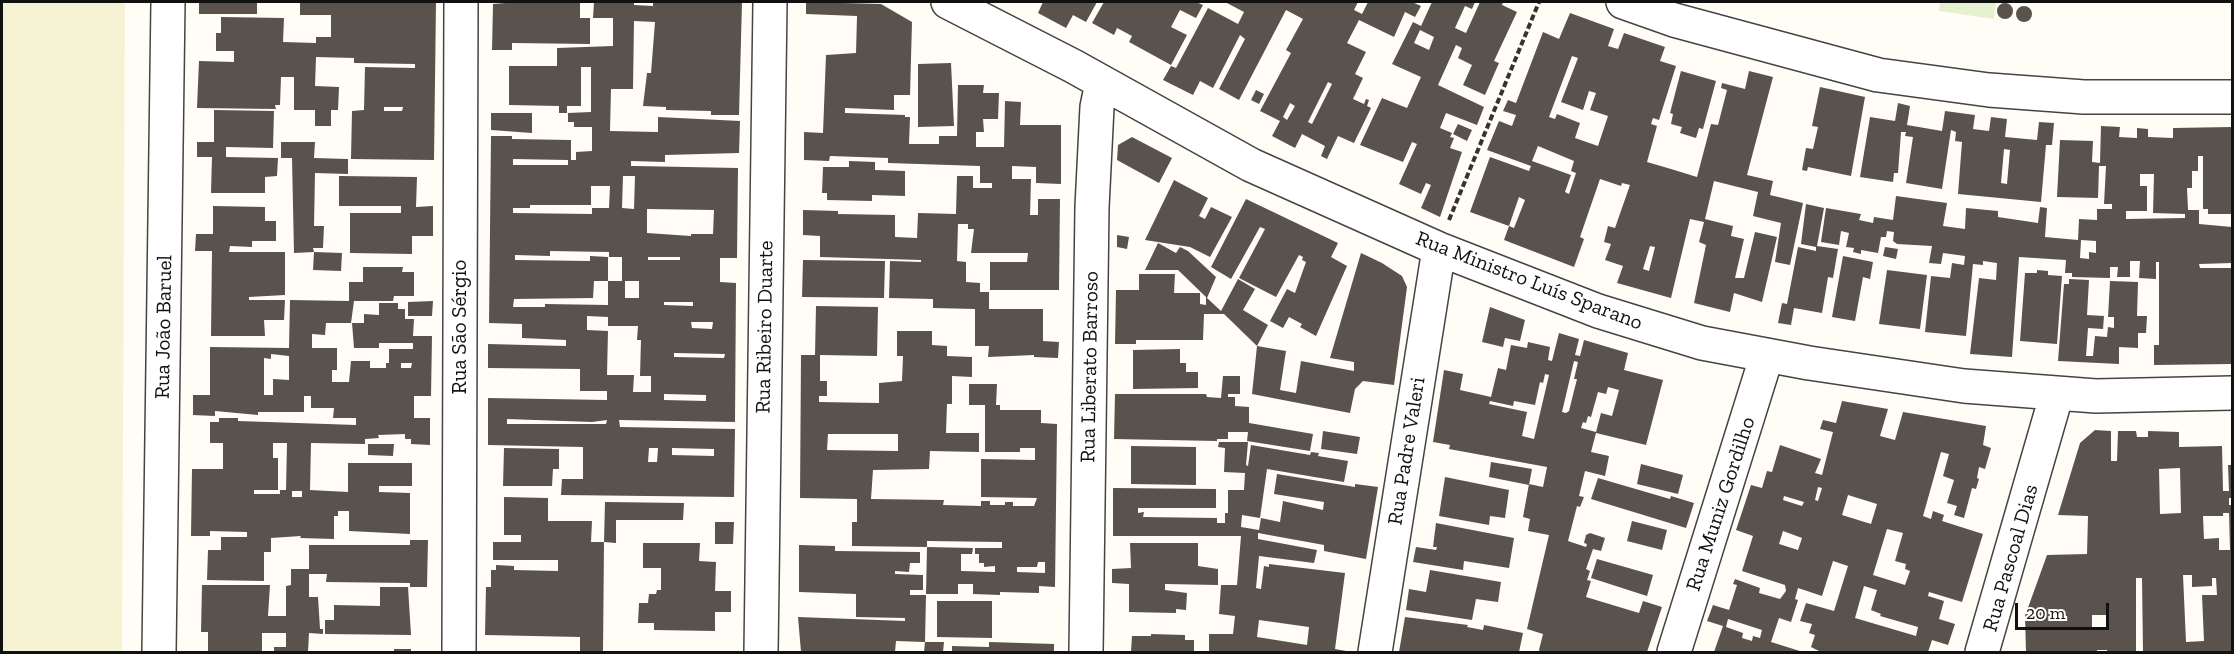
<!DOCTYPE html>
<meta charset="utf-8">
<style>
body{margin:0}
#map{position:relative;width:2234px;height:654px;overflow:hidden;background:#fffdf5;font-family:"Zilla Slab",serif}
canvas{display:block}
.frame{position:absolute;inset:0;border:3px solid #111;pointer-events:none}
.scale{position:absolute;left:2015px;top:603px;width:94px;height:27px;box-sizing:border-box;border:3px solid #111;border-top:0;padding-left:8px;font-size:18px;line-height:21px;white-space:nowrap;color:#111;-webkit-text-stroke:4px #fff;paint-order:stroke}
</style>
<div id="map">
<canvas width="2234" height="654"></canvas>
<div class="frame"></div>
<div class="scale">20 m</div>
</div>
<script>
const c = document.querySelector('canvas').getContext('2d');
c.lineJoin = 'round';
function paint(path, color) {
  c.fillStyle = color;
  c.fill(path, 'evenodd');
}
function shape(rows) {
  const path = new Path2D();
  for (const r of rows) {
    if (r.length === 3) {
      path.moveTo(r[0] + r[2], r[1]);
      path.arc(r[0], r[1], r[2], 0, 2 * Math.PI);
      continue;
    }
    path.moveTo(r[0], r[1]);
    for (let i = 2; i < r.length; i += 2) path.lineTo(r[i], r[i + 1]);
  }
  return path;
}
function strokePath(path, color, width, dash) {
  c.strokeStyle = color;
  c.lineWidth = width;
  c.lineCap = dash ? 'butt' : 'round';
  c.setLineDash(dash || []);
  c.stroke(path);
}
function label(font, color, halo, rows, align = 'center') {
  c.font = font + ' "Zilla Slab",serif';
  c.lineWidth = 6;
  c.setLineDash([]);
  c.textBaseline = 'middle';
  c.strokeStyle = halo;
  c.fillStyle = color;
  for (const [text, x, y, turn = 0] of rows) {
    c.save();
    c.translate(x, y);
    c.rotate((+turn || 0) * Math.PI / 180);
    c.textAlign = isNaN(turn) ? turn : align;
    if (halo) c.strokeText(text, 0, 0);
    c.fillText(text, 0, 0);
    c.restore();
  }
}
paint(shape([
 [2,2,125,2,122,652,2,652]
]), '#f6f3d4');
paint(shape([
 [1940,2,1996,2,1994,19,1939,11]
]), '#e6f2cf');
paint(shape([
 [199,2,257,2,257,14,199,14],
 [300,2,436,2,434,160,351,159,352,111,364,110,365,67,415,68,415,64,354,63,354,58,316,57,315,86,339,87,338,110,331,110,331,126,315,126,315,110,294,110,294,77,281,77,280,105,275,105,276,109,197,108,199,61,234,62,234,51,216,51,216,33,221,33,221,17,284,18,283,42,316,43,316,37,331,37,331,15,300,15],
 [384,107,403,107,402,111,384,111],
 [518,2,580,2,580,18,590,18,590,44,512,43,512,50,492,50,493,4],
 [594,2,634,2,634,5,653,6,653,2,742,2,739,115,711,115,711,111,666,110,666,107,643,106,647,73,651,73,655,22,634,21,633,89,611,89,610,131,658,132,658,117,740,121,739,153,665,155,665,162,631,161,631,166,635,166,738,168,737,258,720,258,720,282,736,283,735,422,619,420,620,427,735,429,734,497,561,495,562,479,583,479,583,447,488,445,488,398,607,400,607,391,580,391,580,369,488,368,488,344,566,346,566,340,522,338,522,324,489,323,491,136,512,136,512,139,571,140,571,160,576,160,576,152,592,151,592,127,574,127,574,122,568,122,568,113,591,112,591,67,581,67,581,106,567,106,567,113,559,113,559,106,509,105,509,66,557,66,557,48,613,46,613,18,593,18],
 [513,159,568,160,568,165,513,165],
 [623,176,635,176,634,209,622,208],
 [591,186,610,186,609,208,592,208,592,214,513,213,513,208,530,208,530,205,591,205],
 [647,209,714,210,713,234,691,234,691,236,647,233],
 [550,251,609,252,609,257,622,257,622,281,608,281,608,305,545,304,545,307,513,307,514,299,593,298,594,281,608,281,608,257,590,256,590,261,515,260,515,255,550,256],
 [648,257,680,257,680,260,648,260],
 [625,281,639,281,639,298,625,298],
 [664,302,693,302,693,306,664,305],
 [587,316,608,317,608,326,638,326,637,340,641,340,640,376,651,376,651,392,633,392,634,375,607,375,608,331,587,330],
 [691,322,713,322,712,329,692,328],
 [674,353,725,354,724,358,674,357],
 [664,394,706,395,706,401,664,400],
 [507,419,592,422,607,420,606,424,507,424],
 [649,448,658,448,657,462,648,462],
 [672,448,714,449,714,456,672,455],
 [806,2,881,4,912,22,910,95,894,95,894,110,845,108,845,113,905,115,905,117,910,117,909,144,939,144,939,136,957,136,958,85,984,85,983,93,999,93,998,119,983,119,984,132,976,132,976,147,1004,147,1005,101,1021,102,1020,125,1061,125,1061,184,1036,183,1036,167,1012,166,1012,179,1031,179,1030,215,1038,215,1038,199,1060,199,1059,290,990,290,990,262,1027,262,1028,253,971,253,974,229,968,229,968,224,958,224,957,261,966,262,966,282,980,283,980,292,989,292,989,309,1043,309,1043,341,1059,342,1058,358,1034,357,1034,355,988,357,989,346,975,346,975,309,933,308,933,299,889,298,890,261,921,262,921,260,820,257,820,236,803,235,803,210,838,211,838,214,895,215,895,237,917,238,918,213,956,214,957,176,973,176,973,188,992,188,992,183,980,183,980,166,888,163,888,158,830,156,829,161,804,160,804,132,823,133,826,55,856,53,857,16,806,14],
 [1043,2,1097,2,1086,22,1073,15,1066,28,1038,13],
 [1104,2,1196,2,1203,5,1196,18,1180,10,1171,27,1187,35,1171,65,1129,42,1132,36,1117,28,1114,35,1092,23],
 [1225,2,1358,2,1354,10,1362,14,1368,2,1412,2,1421,6,1415,17,1405,12,1394,37,1359,20,1347,43,1366,52,1355,74,1363,78,1353,99,1364,104,1366,99,1369,100,1367,106,1371,108,1354,143,1338,136,1327,159,1321,156,1325,146,1302,134,1295,148,1272,136,1280,121,1260,111,1291,53,1286,50,1303,19,1286,10,1239,100,1219,89,1245,39,1240,35,1213,88,1200,81,1193,95,1163,80,1171,66,1176,68,1208,8,1238,24,1244,12],
 [1328,82,1332,84,1312,124,1308,122],
 [1290,103,1295,106,1287,120,1283,117],
 [1432,2,1475,2,1472,9,1465,6,1455,28,1466,33,1480,2,1503,2,1502,5,1517,12,1494,61,1499,63,1485,95,1463,85,1472,65,1458,58,1462,48,1456,45,1438,85,1484,107,1477,125,1446,113,1440,128,1452,133,1450,137,1454,138,1450,148,1462,152,1440,217,1421,208,1431,185,1426,183,1421,194,1399,184,1417,144,1412,142,1403,162,1360,145,1382,98,1407,108,1421,77,1392,64,1413,22,1421,26],
 [1420,30,1434,37,1429,50,1414,43],
 [2005,11,8],
 [2024,14,8],
 [1570,13,1614,29,1608,46,1618,49,1624,33,1665,47,1660,61,1676,66,1659,120,1653,118,1651,124,1657,126,1647,162,1671,169,1697,177,1711,124,1718,125,1727,90,1721,88,1722,83,1745,89,1749,71,1773,77,1747,175,1773,181,1770,195,1803,203,1790,265,1775,262,1781,223,1753,216,1758,192,1714,181,1705,219,1733,226,1731,236,1744,239,1735,278,1744,278,1755,232,1777,237,1762,302,1734,293,1730,312,1694,303,1706,245,1699,242,1704,222,1690,219,1671,298,1617,283,1623,266,1605,260,1611,244,1604,242,1608,226,1615,228,1630,185,1622,183,1621,186,1600,179,1580,237,1584,239,1574,267,1504,240,1509,226,1514,228,1525,200,1519,197,1509,226,1470,212,1490,157,1529,171,1531,166,1487,150,1499,121,1512,126,1516,115,1503,111,1508,100,1516,103,1543,32,1559,39],
 [1572,56,1578,58,1561,102,1583,110,1589,91,1596,93,1590,110,1608,116,1598,146,1575,138,1580,123,1557,114,1555,119,1549,117],
 [1538,146,1574,161,1571,171,1576,173,1569,194,1565,192,1571,175,1532,161],
 [1650,246,1655,247,1649,271,1643,269],
 [951,63,954,126,918,127,918,64],
 [1681,71,1716,81,1703,129,1699,128,1696,138,1680,133,1682,127,1671,124,1673,114,1670,113],
 [1820,87,1865,97,1851,176,1808,167,1807,171,1802,170,1806,148,1813,149,1818,127,1812,126],
 [1256,90,1264,94,1259,104,1251,100],
 [1898,103,1910,106,1907,125,1942,131,1945,111,1975,115,1973,129,1989,131,1991,117,2007,119,2005,137,2037,140,2039,122,2054,123,2052,145,2046,145,2041,202,1958,194,1962,142,1955,141,1956,132,1951,130,1942,189,1906,183,1913,137,1905,136,1906,132,1901,132,1898,173,1894,173,1893,182,1860,177,1870,117,1895,121],
 [2004,149,2010,150,2007,184,2001,183],
 [214,110,274,111,273,148,226,147,226,157,278,158,277,176,265,177,265,193,211,193,212,157,197,157,197,142,214,142],
 [491,113,532,113,532,133,491,130],
 [1458,124,1472,130,1467,141,1453,134],
 [2101,126,2120,127,2119,137,2137,138,2137,128,2148,129,2148,137,2173,138,2173,128,2232,127,2232,214,2208,214,2208,209,2203,209,2203,156,2198,156,2198,171,2192,171,2192,188,2187,188,2188,210,2199,210,2199,224,2232,227,2232,263,2199,264,2200,268,2232,268,2232,364,2154,365,2154,345,2159,345,2159,262,2156,262,2156,279,2139,278,2140,261,2130,261,2130,277,2117,277,2118,267,2110,267,2110,278,2072,277,2072,273,2065,273,2066,260,2019,257,2012,357,1970,354,1979,278,1996,280,1997,263,1983,261,1983,265,1973,264,1966,336,1925,332,1931,276,1950,278,1952,263,1964,265,1965,256,1943,253,1941,264,1929,263,1932,246,1897,244,1893,241,1894,232,1887,231,1886,237,1881,237,1878,253,1861,250,1861,254,1853,252,1854,248,1846,247,1849,233,1841,231,1839,245,1821,242,1826,208,1861,214,1859,220,1873,223,1874,217,1893,220,1896,196,1947,203,1943,226,1965,229,1966,208,1998,211,1998,217,2038,223,2040,207,2047,208,2045,237,2078,240,2079,219,2097,220,2097,209,2112,209,2112,204,2104,204,2106,166,2099,166,2098,198,2057,197,2060,140,2093,141,2092,162,2100,163],
 [2140,174,2154,174,2153,213,2185,214,2185,218,2126,219,2126,211,2147,211,2147,186,2140,186],
 [2081,240,2096,241,2096,253,2089,252,2089,259,2080,258],
 [1132,137,1172,158,1159,183,1117,160,1118,145],
 [281,142,315,142,314,158,348,159,348,174,315,173,314,226,324,226,323,248,313,248,314,252,294,253,292,158,281,158],
 [849,161,875,162,875,170,905,171,905,196,872,195,872,201,827,200,827,193,822,193,823,167,849,167],
 [339,176,417,177,416,207,433,206,433,236,412,236,412,254,350,253,350,213,401,213,401,206,339,206],
 [1174,180,1208,198,1199,216,1205,219,1211,207,1232,217,1210,257,1190,247,1145,240],
 [1246,199,1338,243,1331,257,1347,266,1316,336,1300,327,1302,324,1289,317,1283,328,1270,321,1287,289,1295,293,1306,262,1302,260,1303,257,1299,255,1276,297,1239,278,1265,229,1260,227,1231,279,1211,267],
 [1806,204,1824,208,1817,246,1838,249,1833,278,1828,277,1822,313,1794,308,1791,325,1778,323,1782,303,1787,304,1798,247,1816,251,1816,247,1801,244],
 [213,206,265,207,265,221,276,221,276,241,252,241,252,247,230,246,229,252,285,252,285,295,249,297,249,300,285,300,284,320,264,320,265,336,211,336,212,251,195,251,196,234,213,234],
 [1117,235,1129,237,1127,249,1117,247],
 [1158,243,1176,253,1180,247,1188,251,1216,277,1207,298,1221,311,1238,279,1255,289,1243,310,1268,325,1257,346,1286,351,1280,390,1296,393,1301,361,1354,371,1354,362,1330,358,1361,253,1382,263,1402,276,1407,287,1394,385,1363,381,1355,389,1350,413,1252,394,1257,346,1224,314,1204,314,1203,340,1136,340,1136,344,1115,344,1116,290,1139,290,1139,274,1175,274,1174,293,1200,293,1200,304,1206,305,1206,297,1178,270,1145,270],
 [1885,247,1898,249,1896,259,1883,256],
 [314,252,342,253,341,271,313,270],
 [1843,256,1873,262,1870,279,1863,277,1855,321,1832,317],
 [803,260,885,261,884,298,802,297],
 [363,267,403,267,402,272,414,272,414,296,394,296,393,301,354,301,351,323,326,323,325,335,312,334,312,348,337,348,337,370,332,370,332,382,349,382,351,361,370,361,370,368,386,368,386,363,389,363,389,349,413,349,413,343,379,343,379,348,354,348,352,323,364,323,364,314,379,315,379,303,398,303,398,309,405,309,405,319,414,319,413,336,432,336,431,396,414,396,414,418,430,418,430,445,411,444,411,439,405,439,405,434,378,435,379,438,365,439,365,444,311,443,310,490,348,492,348,463,412,463,412,486,379,486,379,492,410,493,410,534,349,531,349,511,338,511,338,516,334,516,334,539,300,538,301,536,271,538,271,552,264,552,264,581,207,580,208,550,221,550,221,537,247,537,247,532,210,531,210,536,191,536,192,469,223,469,223,443,210,443,210,422,219,422,219,418,238,418,238,421,356,425,356,418,333,418,334,408,311,408,311,396,304,396,304,412,258,412,258,415,215,411,215,416,193,415,193,395,210,395,210,347,289,348,290,300,349,301,349,282,363,282],
 [271,354,289,356,289,380,273,379,273,395,264,395,264,358,271,359],
 [401,363,412,363,411,368,401,368],
 [273,443,287,443,286,490,280,490,280,494,254,494,254,490,278,490,278,458,273,458],
 [292,491,302,491,302,497,292,497],
 [1887,270,1927,275,1920,329,1879,324],
 [2037,270,2048,271,2048,275,2062,276,2057,344,2020,341,2025,273,2037,273],
 [2069,279,2089,280,2087,315,2104,316,2103,329,2088,328,2086,356,2093,356,2095,336,2107,337,2108,327,2114,328,2114,317,2108,317,2110,281,2138,282,2137,316,2147,316,2146,333,2138,333,2138,348,2119,347,2119,364,2058,361,2064,284,2069,284],
 [433,301,432,316,408,316,408,302],
 [816,306,878,307,877,356,820,355,820,381,827,381,827,396,819,396,819,402,879,403,879,383,902,381,903,356,897,356,897,331,932,331,932,345,947,346,947,356,972,357,972,377,952,376,952,404,947,404,946,433,979,433,979,452,930,451,929,469,873,470,871,499,944,500,943,505,981,506,981,501,990,501,990,505,1005,505,1005,502,1013,502,1013,506,1034,506,1037,498,981,497,981,459,1035,460,1035,448,1020,448,1020,452,985,452,985,405,969,405,969,384,997,384,996,405,1000,405,1000,410,1041,410,1041,423,1057,424,1055,587,1039,586,1039,593,1000,592,1000,595,973,594,973,584,958,584,958,594,926,594,927,547,973,548,972,554,961,554,961,571,995,572,995,566,984,567,984,563,979,563,979,554,975,554,975,548,1002,548,1002,542,927,541,927,547,852,546,852,522,857,522,857,499,800,498,801,355,815,355],
 [828,434,898,434,898,451,827,450],
 [1038,562,1045,562,1045,573,1017,572,1017,567,1037,567],
 [1490,307,1525,320,1520,341,1505,338,1503,347,1482,342],
 [1559,333,1579,339,1575,355,1580,356,1584,340,1628,353,1624,370,1663,380,1646,445,1596,433,1591,452,1609,456,1605,476,1585,471,1579,496,1584,497,1580,507,1577,506,1568,541,1586,547,1587,544,1584,543,1586,535,1590,533,1605,538,1601,551,1593,549,1586,569,1590,571,1587,580,1591,581,1586,597,1639,613,1643,601,1662,607,1647,652,1540,652,1539,650,1543,634,1527,629,1549,535,1528,531,1530,519,1523,517,1529,484,1543,487,1547,467,1449,449,1450,445,1433,442,1444,370,1463,374,1460,390,1491,397,1498,368,1506,370,1511,345,1527,348,1528,342,1550,347,1548,360,1552,361],
 [1574,361,1578,362,1574,379,1577,379,1569,411,1566,413,1562,412],
 [1545,374,1549,375,1534,439,1522,436,1527,412,1489,404,1490,401,1513,406,1514,401,1535,405,1540,382,1543,383],
 [1608,387,1619,390,1612,416,1601,413,1596,432,1581,428,1583,422,1586,423,1588,416,1591,417,1598,392,1606,394],
 [1180,349,1180,363,1186,363,1186,372,1198,372,1198,388,1133,389,1133,350],
 [1223,376,1240,376,1240,394,1228,394,1228,397,1235,397,1235,406,1249,407,1249,423,1313,434,1310,451,1247,441,1248,432,1228,432,1228,439,1217,439,1217,441,1114,439,1115,394,1206,394,1207,397,1221,398],
 [1842,401,1888,409,1880,436,1895,440,1903,412,1986,426,1983,445,1991,448,1985,469,1979,467,1977,478,1979,479,1976,489,1972,488,1964,518,1954,515,1957,506,1947,503,1954,480,1943,476,1949,454,1941,452,1923,516,1931,519,1933,511,1944,515,1942,521,1983,534,1962,602,1929,592,1928,596,1944,601,1939,619,1955,624,1948,645,1932,640,1928,652,1821,652,1811,647,1815,635,1809,633,1812,624,1800,621,1806,603,1834,611,1848,566,1833,561,1822,596,1798,588,1795,599,1798,600,1791,622,1779,618,1771,642,1803,652,1714,652,1723,626,1707,621,1713,605,1729,610,1737,585,1733,584,1735,579,1760,588,1759,593,1780,599,1786,591,1785,585,1742,571,1753,536,1736,530,1751,485,1762,488,1767,471,1772,472,1780,445,1821,459,1815,473,1822,475,1833,432,1820,429,1823,420,1836,423],
 [1818,487,1822,488,1818,501,1815,500],
 [1848,495,1877,504,1871,524,1842,515],
 [1784,496,1804,502,1802,506,1783,500],
 [1887,529,1903,533,1895,561,1906,564,1905,569,1910,571,1905,585,1873,575],
 [1783,531,1802,538,1798,550,1779,544],
 [1864,586,1877,590,1871,610,1881,614,1880,616,1918,627,1916,636,1855,618],
 [1728,619,1762,630,1760,638,1753,636,1752,641,1742,638,1743,633,1726,627],
 [2095,430,2111,431,2111,461,2117,461,2118,431,2136,431,2137,437,2148,437,2148,431,2179,432,2179,447,2222,446,2223,491,2229,491,2228,465,2232,465,2232,498,2229,498,2229,505,2232,505,2232,651,2143,652,2142,578,2136,578,2136,652,2107,652,2107,650,2097,650,2097,652,2026,652,2025,616,2047,555,2087,554,2088,516,2058,515,2080,443],
 [2180,468,2181,513,2160,514,2159,469],
 [2223,513,2229,513,2230,550,2219,550,2219,538,2204,539,2203,516,2223,516],
 [2183,575,2192,575,2192,587,2212,586,2212,578,2216,578,2217,595,2202,595,2204,641,2186,642],
 [2092,615,2106,615,2106,630,2092,630],
 [1323,431,1360,437,1357,454,1321,449],
 [1219,442,1248,442,1246,465,1248,466,1251,445,1310,455,1311,452,1319,453,1318,456,1348,461,1344,482,1267,469,1260,518,1242,515,1241,527,1259,530,1261,518,1280,522,1283,501,1323,510,1324,502,1274,494,1277,474,1355,487,1355,484,1378,487,1366,559,1324,551,1324,545,1258,533,1258,539,1317,550,1314,563,1259,556,1256,588,1261,589,1264,566,1269,567,1269,564,1345,573,1335,649,1352,652,1209,652,1209,634,1233,634,1235,616,1219,614,1221,585,1237,585,1241,536,1113,536,1113,488,1216,489,1216,508,1138,508,1138,513,1144,512,1143,517,1217,518,1217,523,1225,523,1225,513,1228,513,1228,490,1244,490,1245,473,1224,472,1225,448,1218,447],
 [1259,620,1309,627,1307,645,1257,637],
 [368,444,394,444,393,456,368,455],
 [1131,446,1196,447,1196,485,1131,484],
 [504,448,559,449,559,469,553,469,552,486,503,486],
 [1491,462,1532,469,1529,485,1489,477],
 [1641,464,1683,475,1678,494,1637,484],
 [1445,477,1509,490,1505,518,1490,516,1489,525,1439,516],
 [1598,478,1670,499,1671,496,1694,503,1686,528,1591,499],
 [504,497,548,498,548,521,592,521,591,542,604,542,603,652,580,652,580,637,485,635,486,587,491,587,491,570,496,570,496,565,514,566,514,570,558,571,558,560,493,560,493,542,521,542,521,535,504,535],
 [605,502,684,503,683,520,616,520,616,543,604,542],
 [1632,521,1667,530,1662,550,1627,541],
 [715,522,734,522,733,544,715,544],
 [1436,523,1514,538,1509,568,1464,561,1463,570,1413,562,1416,547,1436,550,1437,547,1433,547],
 [410,540,428,540,427,587,410,587,410,583,326,582,327,574,309,574,309,597,318,597,320,629,323,629,323,634,309,633,308,652,274,652,274,647,286,647,286,633,262,633,262,652,208,652,208,632,201,632,202,585,270,585,268,616,286,616,286,586,291,585,291,569,309,569,309,545,410,545],
 [643,543,700,543,699,561,716,562,715,591,731,591,731,612,715,612,715,631,654,630,654,623,638,623,639,603,648,603,649,594,656,594,657,590,661,590,661,568,643,568],
 [1130,543,1198,543,1198,566,1218,569,1218,585,1165,584,1165,590,1187,593,1186,610,1176,609,1176,613,1129,612,1129,584,1112,583,1112,569,1131,568],
 [799,545,835,546,835,551,920,552,920,563,910,563,909,572,895,571,895,574,923,575,923,590,910,590,910,595,926,595,925,642,944,642,943,652,924,652,925,642,896,641,895,652,801,652,798,617,905,621,905,618,856,617,856,594,799,592],
 [1597,559,1653,575,1647,596,1591,578],
 [1430,570,1501,582,1498,602,1476,599,1472,620,1406,610,1409,589,1426,592],
 [380,587,408,587,411,635,325,634,325,620,334,620,334,605,380,606],
 [937,601,992,601,992,638,937,637],
 [1405,617,1468,625,1467,627,1483,630,1484,625,1523,633,1519,652,1399,652],
 [1151,634,1185,635,1185,640,1194,640,1194,652,1131,652,1132,636,1151,636],
 [989,642,1054,644,1054,652,952,652,952,646,989,647],
 [394,649,411,649,411,652,394,652]
]), '#5a524d');
const minor = shape([
 [948,2,1073,66,1251,165,1439,249,1598,311,1702,343,1809,363,1964,386,2096,396,2232,393],
 [1623,2,1674,20,1878,75,1989,90,2084,97,2232,97],
 [159,652,168,2],
 [459,652,461,2],
 [761,652,770,2],
 [1086,652,1092,207,1097,107,1102,83],
 [1375,652,1439,249],
 [1674,652,1767,355],
 [1982,652,2057,393]
]);
strokePath(minor, '#444', 36);
strokePath(shape([
 [1449,220,1539,2]
]), '#333', 4, [6, 3]);
strokePath(minor, '#fff', 33);
label('21px', '#111', '#fff', [
 ["Rua Ministro Luís Sparano",1529,281,21],
 ["Rua João Baruel",164,327,-89],
 ["Rua São Sérgio",460,327,-90],
 ["Rua Ribeiro Duarte",765,327,-89],
 ["Rua Liberato Barroso",1090,367,-89],
 ["Rua Padre Valeri",1407,451,-81],
 ["Rua Muniz Gordilho",1721,504,-72],
 ["Rua Pascoal Dias",2011,558,-74]
]);
</script>
